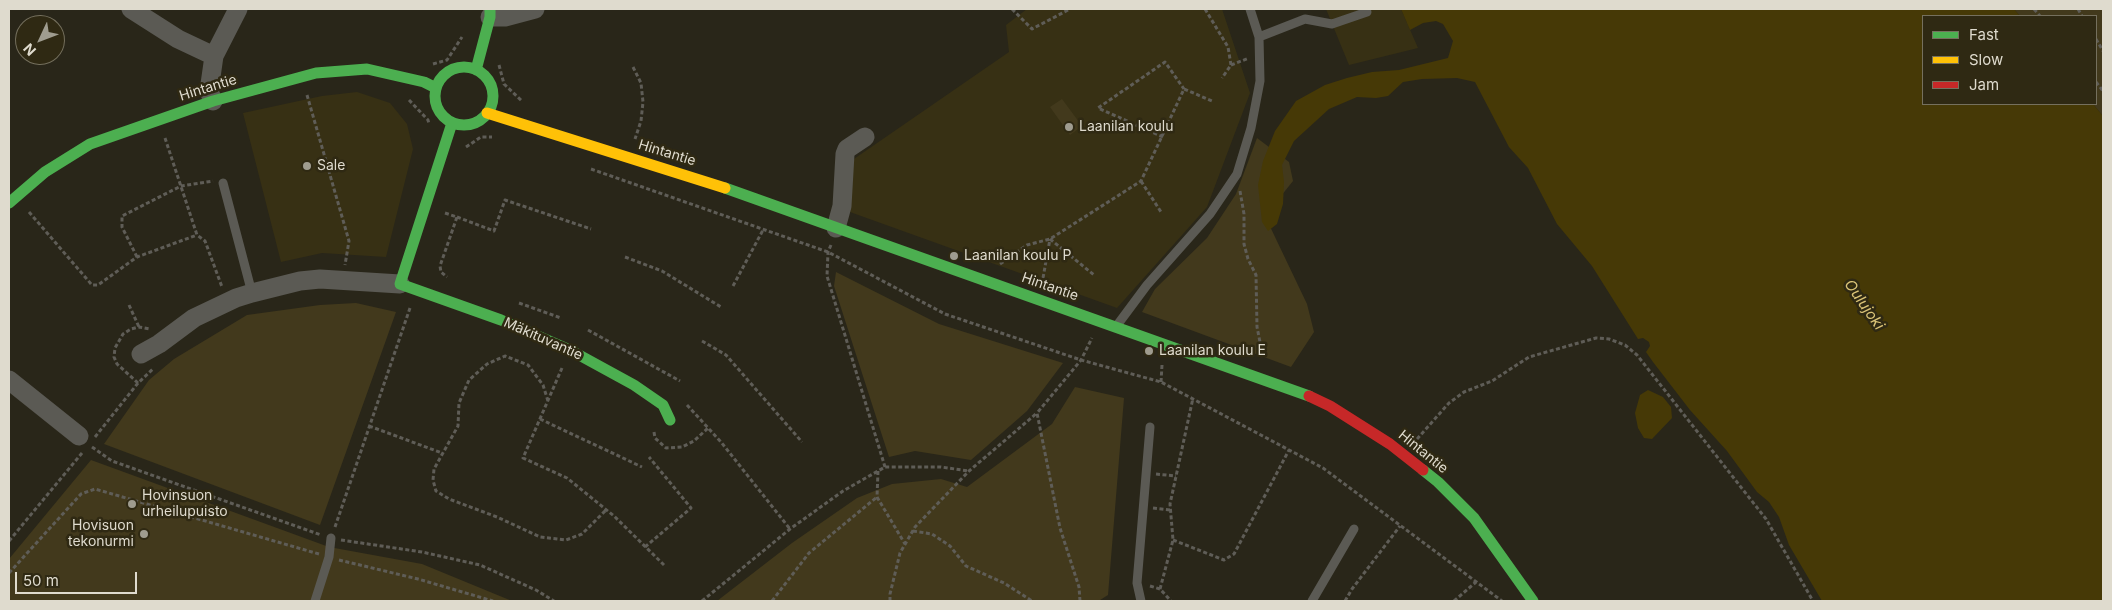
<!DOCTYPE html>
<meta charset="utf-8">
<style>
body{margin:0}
#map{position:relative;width:2112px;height:610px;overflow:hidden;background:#292619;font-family:Inter,sans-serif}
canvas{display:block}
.frame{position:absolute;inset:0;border:10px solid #dfdbce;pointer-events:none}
.legend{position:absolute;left:1922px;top:15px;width:175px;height:90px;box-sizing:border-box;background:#2f2913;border:1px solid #75705e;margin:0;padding:6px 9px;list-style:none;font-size:15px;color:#dfdbce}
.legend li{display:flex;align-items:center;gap:10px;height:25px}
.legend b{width:25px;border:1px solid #75705e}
.north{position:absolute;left:15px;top:15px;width:50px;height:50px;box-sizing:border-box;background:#2f2913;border:1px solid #75705e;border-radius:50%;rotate:227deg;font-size:14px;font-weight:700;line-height:20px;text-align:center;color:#dfdbce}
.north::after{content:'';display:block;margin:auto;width:18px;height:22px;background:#9f9c8f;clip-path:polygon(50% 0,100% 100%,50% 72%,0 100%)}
.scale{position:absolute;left:15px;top:572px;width:122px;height:22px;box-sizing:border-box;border:2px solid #dfdbce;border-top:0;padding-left:6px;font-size:15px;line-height:18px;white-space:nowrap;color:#dfdbce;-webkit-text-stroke:4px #2f2913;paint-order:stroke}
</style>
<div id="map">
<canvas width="2112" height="610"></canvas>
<div class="frame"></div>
<ul class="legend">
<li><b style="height:6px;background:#4caf50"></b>Fast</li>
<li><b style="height:6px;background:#ffc107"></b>Slow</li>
<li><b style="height:6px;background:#c62828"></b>Jam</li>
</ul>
<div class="north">N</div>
<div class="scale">50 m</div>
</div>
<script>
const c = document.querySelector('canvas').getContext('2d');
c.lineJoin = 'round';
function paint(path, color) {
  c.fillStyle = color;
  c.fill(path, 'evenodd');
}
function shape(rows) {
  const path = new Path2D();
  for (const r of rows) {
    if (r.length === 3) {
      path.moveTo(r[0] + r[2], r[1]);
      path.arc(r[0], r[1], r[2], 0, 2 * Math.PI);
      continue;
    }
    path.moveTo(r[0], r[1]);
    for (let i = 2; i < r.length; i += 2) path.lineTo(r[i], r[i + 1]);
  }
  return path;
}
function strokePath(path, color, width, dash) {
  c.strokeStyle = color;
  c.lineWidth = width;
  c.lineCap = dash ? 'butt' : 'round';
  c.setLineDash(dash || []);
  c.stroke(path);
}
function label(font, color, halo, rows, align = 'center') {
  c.font = font + ' Inter,sans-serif';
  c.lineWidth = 5;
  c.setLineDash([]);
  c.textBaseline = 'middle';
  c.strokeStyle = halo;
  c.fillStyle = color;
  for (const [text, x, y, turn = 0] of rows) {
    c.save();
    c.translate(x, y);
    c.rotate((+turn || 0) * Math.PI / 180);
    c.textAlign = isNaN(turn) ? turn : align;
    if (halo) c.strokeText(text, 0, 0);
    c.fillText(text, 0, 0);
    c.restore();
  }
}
paint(shape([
 [1027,9,1222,9,1250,93,1207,207,1117,308,850,212,851,161,1009,52,1006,25],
 [1326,9,1401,9,1418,48,1349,65],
 [357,92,390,103,407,124,413,149,386,257,322,253,281,262,243,113,322,96]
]), '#373014');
paint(shape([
 [2014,9,2103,9,2103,116,2093,104,2096,104,2096,16,2020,16],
 [1062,99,1082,126,1070,135,1050,107],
 [1257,138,1289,162,1293,181,1265,216,1307,304,1314,332,1291,367,1142,312,1155,289,1207,238,1236,194],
 [836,272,939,324,1063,363,1027,411,971,460,915,451,889,457,834,286],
 [356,303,396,312,320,525,104,444,149,380,174,359,247,315,320,305],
 [1075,387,1124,398,1108,595,1100,600,717,601,792,543,857,498,892,484,941,479,967,487,1052,424],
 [91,460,329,547,422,564,512,601,9,601,9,559]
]), '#42391c');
paint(shape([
 [1401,9,2014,9,2020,16,1923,16,1923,104,2093,104,2103,116,2103,601,1822,601,1789,545,1779,517,1769,502,1757,492,1727,451,1690,410,1653,362,1646,352,1650,346,1649,342,1643,338,1638,339,1592,266,1557,224,1528,168,1509,147,1475,82,1457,78,1422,79,1403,82,1388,96,1376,98,1357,97,1329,109,1294,141,1282,165,1284,182,1283,204,1277,224,1268,231,1262,222,1258,185,1263,161,1275,131,1296,101,1325,85,1347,78,1372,72,1399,70,1448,58,1453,41,1443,24,1436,21,1423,23,1410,30],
 [1648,390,1663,397,1671,407,1672,418,1652,439,1644,438,1638,428,1635,413,1640,395]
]), '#463906');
strokePath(shape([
 [1012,9,1032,29,1070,9],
 [1205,9,1228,47,1231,65,1222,78],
 [2034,9,2040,16],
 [2078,9,2082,16],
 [2096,39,2103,51],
 [433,64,447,60,462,37],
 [499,65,504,84,522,101],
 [1231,65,1249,58],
 [633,67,641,83,643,102,641,121,635,139],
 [2096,82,2103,91],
 [307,95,349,241,345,265],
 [409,100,428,120,429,124],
 [1163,137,1098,108,1165,62,1184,89],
 [165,138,197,235,205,241,222,287],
 [466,147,481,137,492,137],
 [591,169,828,252,945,314,1081,360,1161,382,1323,468,1502,601],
 [1141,181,1161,212],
 [1240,191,1244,214,1244,244,1248,259,1256,275,1257,327,1263,357],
 [29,212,92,285,98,285,137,257,197,235],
 [445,213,457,217,440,266,441,272,447,277],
 [457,217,494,231,505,200,591,229],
 [1050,239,1094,275],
 [831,245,828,252,827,276,885,467],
 [137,257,122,227,122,216,181,186,213,181],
 [625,257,662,271,721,307],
 [1000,264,1027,245,1050,239,1141,181,1184,89,1212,101],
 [1043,278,1050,239],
 [733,286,763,230],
 [519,303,561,318],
 [129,305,139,327],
 [588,330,680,381],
 [702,341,726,355,802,442],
 [562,368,523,458,567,478,614,516,664,565],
 [1161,382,1162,365],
 [138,383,117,364,114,357,115,348,123,334,131,329,139,327,150,329],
 [548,401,543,385,528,365,505,356,487,364,469,380,459,403,458,426,434,469,433,480,436,491,449,499,497,517,540,537,566,540,582,534,606,510],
 [687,405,721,442,790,529],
 [540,419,642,467],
 [369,426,442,453],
 [654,432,655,438,666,448,682,447,694,441,708,428],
 [95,437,138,383,154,368],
 [1417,439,1449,403,1464,392,1492,381,1529,357,1596,338,1609,339,1625,345,1637,355,1766,519,1813,601],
 [92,447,112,461,321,535],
 [878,471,877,497,905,544],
 [1156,474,1176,476],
 [1153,508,1170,510],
 [335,527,410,308],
 [913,531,932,534,950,546,966,566,1004,583,1032,601],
 [341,540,422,552,480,565,536,590,554,601],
 [1173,540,1224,560,1234,554,1289,450],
 [9,541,82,453],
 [645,547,691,508,649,457],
 [339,560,418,579,493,601],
 [9,573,81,494,95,489,319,554],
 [1150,586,1160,589,1171,601],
 [1160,589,1173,540,1170,504,1193,398],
 [702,601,790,529,843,491,885,467,941,467,969,471],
 [772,601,809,553,877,497],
 [890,601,890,594,900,553,915,527,969,471,1037,413],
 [1080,601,1079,587,1060,528,1037,413,1081,360,1092,338],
 [1345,601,1352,589,1400,526],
 [1454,601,1476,582]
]), '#5f5d57', 3, [4, 2.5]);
strokePath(shape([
 [1259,37,1305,19,1332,24,1367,12],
 [223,183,252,293],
 [1118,324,1147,285,1210,214,1237,174,1251,128,1260,81,1259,37,1250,9],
 [315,601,329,557,331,538],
 [1141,601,1137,583,1150,427],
 [1312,601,1354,529]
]), '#5b5a54', 9);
strokePath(shape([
 [131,9,178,39,214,56],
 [490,17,505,17,535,9],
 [213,101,209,91,214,56,238,9],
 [836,228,842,206,845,154,847,149,865,137],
 [141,354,159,344,194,318,236,298,252,293,300,281,320,279,400,284],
 [9,380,79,436]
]), '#5b5a54', 19);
strokePath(shape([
 [464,96,29],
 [476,70,490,17,490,9],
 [452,123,400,284,501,320,570,350,634,385,663,405,670,420],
 [725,188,1309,396],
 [9,203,45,172,90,144,213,101,316,73,367,69,424,82,436,88],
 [1423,470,1438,482,1474,518,1533,601]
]), '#4caf50', 11);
strokePath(shape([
 [487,113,725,188]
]), '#ffc107', 11);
strokePath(shape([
 [1309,396,1330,406,1390,444,1423,470]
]), '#c62828', 11);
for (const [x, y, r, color] of [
 [1069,127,5,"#9f9c8f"],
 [307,166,5,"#9f9c8f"],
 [954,256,5,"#9f9c8f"],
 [1149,351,5,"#9f9c8f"],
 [132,504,5,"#9f9c8f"],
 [144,534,5,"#9f9c8f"]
]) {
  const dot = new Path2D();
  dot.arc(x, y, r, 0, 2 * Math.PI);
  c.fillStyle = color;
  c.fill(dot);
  strokePath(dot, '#2f2913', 2);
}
label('14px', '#dfdbce', '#2f2913', [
 ["Hintantie",208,88,-17],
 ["Hintantie",667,153,17],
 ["Hintantie",1050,287,19],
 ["Mäkituvantie",543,339,24],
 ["Hintantie",1423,452,39]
]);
label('14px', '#dfdbce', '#2f2913', [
 ["Laanilan koulu",1079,127],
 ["Sale",317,166],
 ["Laanilan koulu P",964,256],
 ["Laanilan koulu E",1159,351],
 ["Hovinsuon",142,496],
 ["urheilupuisto",142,512],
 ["Hovisuon",134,526,"right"],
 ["tekonurmi",134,542,"right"]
], 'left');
label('italic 15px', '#dac376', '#2f2913', [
 ["Oulujoki",1864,305,55]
]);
</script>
